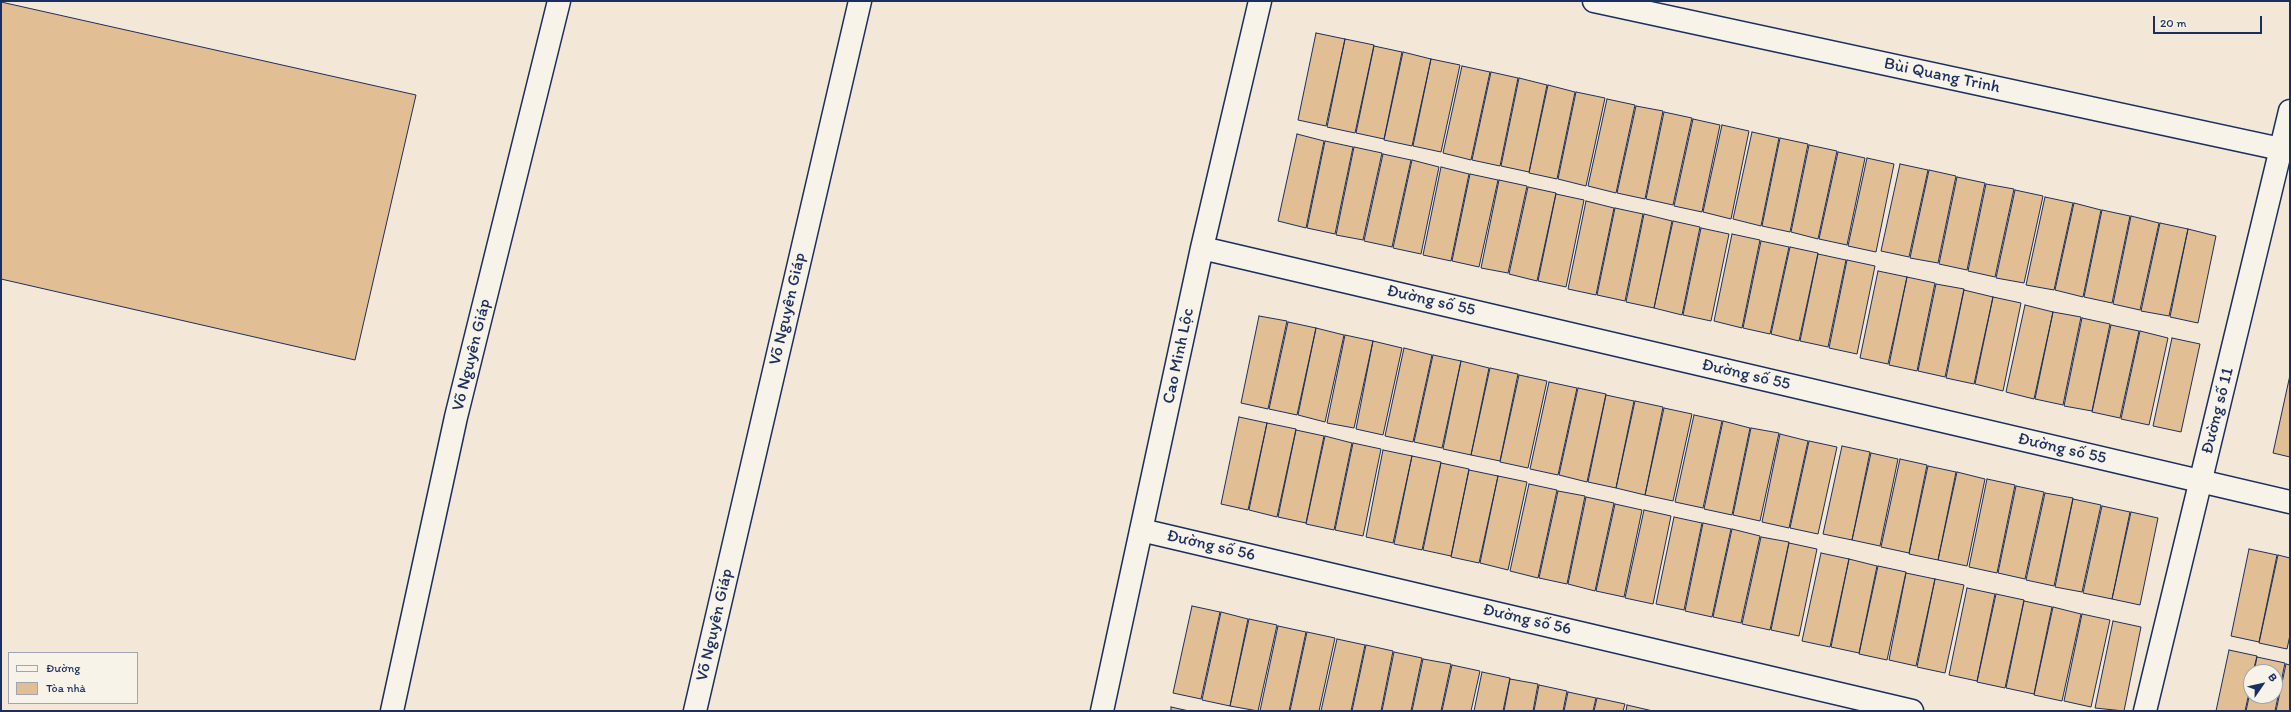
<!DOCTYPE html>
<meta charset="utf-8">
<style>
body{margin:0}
#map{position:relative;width:2291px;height:712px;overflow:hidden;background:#f3e8d7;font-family:Itim,sans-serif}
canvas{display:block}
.frame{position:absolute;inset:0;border:2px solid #1b2f5e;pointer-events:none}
.legend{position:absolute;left:8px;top:652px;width:130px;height:52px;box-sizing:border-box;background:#f7f3e8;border:1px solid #9fa5b1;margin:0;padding:5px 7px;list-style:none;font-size:12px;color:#1b2f5e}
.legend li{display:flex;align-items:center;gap:8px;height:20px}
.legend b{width:20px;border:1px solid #9fa5b1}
.north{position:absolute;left:2243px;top:664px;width:40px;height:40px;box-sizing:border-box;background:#f7f3e8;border:1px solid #9fa5b1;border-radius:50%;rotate:56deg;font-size:11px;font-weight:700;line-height:16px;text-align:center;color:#1b2f5e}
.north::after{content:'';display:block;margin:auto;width:14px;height:18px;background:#1b2f5e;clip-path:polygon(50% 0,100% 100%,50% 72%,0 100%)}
.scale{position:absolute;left:2153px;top:16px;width:109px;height:18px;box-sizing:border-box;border:2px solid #1b2f5e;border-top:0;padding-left:5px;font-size:12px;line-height:14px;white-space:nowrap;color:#1b2f5e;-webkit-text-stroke:3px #f7f3e8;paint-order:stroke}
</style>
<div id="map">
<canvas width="2291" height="712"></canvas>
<div class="frame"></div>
<ul class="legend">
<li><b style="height:5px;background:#f7f3e8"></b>Đường</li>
<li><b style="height:11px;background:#e1be93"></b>Tòa nhà</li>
</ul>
<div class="north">B</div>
<div class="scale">20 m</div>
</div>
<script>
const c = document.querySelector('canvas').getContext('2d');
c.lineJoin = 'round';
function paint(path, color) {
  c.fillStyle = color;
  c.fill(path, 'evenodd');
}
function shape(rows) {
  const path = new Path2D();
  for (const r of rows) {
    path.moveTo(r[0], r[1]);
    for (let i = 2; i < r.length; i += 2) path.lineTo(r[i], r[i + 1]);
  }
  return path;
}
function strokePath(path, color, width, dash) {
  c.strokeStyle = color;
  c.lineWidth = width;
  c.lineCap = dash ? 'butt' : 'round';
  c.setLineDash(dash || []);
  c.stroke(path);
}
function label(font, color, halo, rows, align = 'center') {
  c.font = font + ' Itim,sans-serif';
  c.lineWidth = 3.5;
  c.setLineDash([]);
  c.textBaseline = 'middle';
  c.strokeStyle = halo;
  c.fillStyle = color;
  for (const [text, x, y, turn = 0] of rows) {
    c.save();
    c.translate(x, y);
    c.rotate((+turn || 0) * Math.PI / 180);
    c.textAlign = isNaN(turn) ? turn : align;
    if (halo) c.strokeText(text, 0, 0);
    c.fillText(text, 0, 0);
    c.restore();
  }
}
const building = shape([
 [1,2,416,95,355,360,1,279,1,2],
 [1316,33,1345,39,1326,126,1298,120,1316,33],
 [1345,39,1374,45,1355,133,1327,127,1345,39],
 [1374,46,1402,52,1384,139,1356,133,1374,46],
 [1403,52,1431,59,1412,146,1384,140,1403,52],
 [1431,59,1460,65,1441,152,1413,146,1431,59],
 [1462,66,1490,72,1471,160,1443,153,1462,66],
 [1491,72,1518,78,1500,166,1472,160,1491,72],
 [1519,78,1547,85,1529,172,1501,166,1519,78],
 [1548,85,1575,92,1557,179,1529,173,1548,85],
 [1576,92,1605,98,1586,186,1558,179,1576,92],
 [1607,99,1635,105,1616,193,1588,186,1607,99],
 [1636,106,1663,111,1645,199,1617,193,1636,106],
 [1664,112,1692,118,1673,205,1646,199,1664,112],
 [1693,119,1720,125,1702,212,1674,206,1693,119],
 [1722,125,1749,131,1731,219,1703,212,1722,125],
 [1752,132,1779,138,1761,226,1733,219,1752,132],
 [1297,134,1324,141,1306,228,1278,221,1297,134],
 [1780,138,1808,144,1790,232,1762,226,1780,138],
 [1325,141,1353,147,1335,234,1307,228,1325,141],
 [1809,145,1837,151,1818,239,1791,232,1809,145],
 [1354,147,1382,153,1363,240,1336,235,1354,147],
 [1838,152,1865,158,1847,245,1819,239,1838,152],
 [1383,154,1411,160,1392,247,1364,241,1383,154],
 [1867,158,1894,164,1876,252,1848,246,1867,158],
 [1412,160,1439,167,1421,254,1393,248,1412,160],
 [1900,164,1928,170,1909,257,1881,251,1900,164],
 [1441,167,1469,174,1451,261,1423,255,1441,167],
 [1929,170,1956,176,1938,263,1910,258,1929,170],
 [1470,174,1498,180,1479,267,1452,261,1470,174],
 [1957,177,1985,183,1967,270,1939,264,1957,177],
 [1499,180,1527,186,1508,273,1481,268,1499,180],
 [1986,184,2014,189,1995,277,1968,271,1986,184],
 [1528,187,1556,193,1537,281,1509,274,1528,187],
 [2015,190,2043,196,2024,283,1996,278,2015,190],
 [1556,194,1584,200,1566,287,1538,281,1556,194],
 [2045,197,2073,203,2054,290,2026,285,2045,197],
 [1586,201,1614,208,1596,295,1568,289,1586,201],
 [2074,203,2101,210,2083,297,2055,290,2074,203],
 [1615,208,1643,214,1625,301,1597,295,1615,208],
 [2102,210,2130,216,2112,303,2084,297,2102,210],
 [1644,214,1672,221,1654,308,1626,302,1644,214],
 [2131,216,2159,223,2140,310,2113,304,2131,216],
 [1673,221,1700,227,1682,315,1654,308,1673,221],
 [2160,223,2188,229,2169,316,2141,311,2160,223],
 [1701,228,1729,234,1711,321,1683,315,1701,228],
 [2188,229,2216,236,2198,323,2170,317,2188,229],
 [1732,234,1760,240,1742,328,1714,321,1732,234],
 [1761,241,1789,247,1770,334,1743,328,1761,241],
 [1790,247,1818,253,1799,341,1771,334,1790,247],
 [1818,254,1846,260,1828,347,1800,341,1818,254],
 [1847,260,1875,266,1857,354,1829,348,1847,260],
 [1878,271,1907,277,1888,364,1860,358,1878,271],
 [1907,277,1935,283,1917,371,1889,365,1907,277],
 [1936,284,1964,289,1945,377,1918,371,1936,284],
 [1964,290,1993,297,1974,384,1946,378,1964,290],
 [1993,297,2021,303,2003,391,1975,384,1993,297],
 [2025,305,2053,312,2034,399,2006,392,2025,305],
 [2053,312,2081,317,2063,405,2035,399,2053,312],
 [1259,316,1287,321,1268,409,1241,403,1259,316],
 [2082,318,2110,324,2092,411,2064,406,2082,318],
 [1288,322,1316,328,1297,415,1269,409,1288,322],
 [2111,325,2139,331,2120,418,2092,412,2111,325],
 [1316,328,1344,335,1325,422,1298,415,1316,328],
 [2140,331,2168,338,2149,425,2121,419,2140,331],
 [1345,335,1373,341,1354,428,1327,423,1345,335],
 [2172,338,2200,344,2181,432,2153,426,2172,338],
 [1373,341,1402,348,1383,435,1356,429,1373,341],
 [1404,348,1432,355,1413,442,1385,436,1404,348],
 [1433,355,1461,361,1442,448,1414,442,1433,355],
 [1461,361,1489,368,1471,455,1443,449,1461,361],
 [1490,368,1518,374,1500,461,1471,455,1490,368],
 [1519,375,1547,381,1528,468,1500,462,1519,375],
 [2290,375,2290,457,2273,453,2290,375],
 [1549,382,1577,388,1558,475,1530,469,1549,382],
 [1578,388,1606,394,1587,482,1559,475,1578,388],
 [1606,395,1634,401,1616,488,1588,482,1606,395],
 [1635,401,1663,407,1645,495,1616,488,1635,401],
 [1664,408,1692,414,1673,501,1645,495,1664,408],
 [1694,415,1722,421,1703,508,1675,502,1694,415],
 [1239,417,1267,423,1248,510,1221,504,1239,417],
 [1723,421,1750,428,1732,515,1704,509,1723,421],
 [1267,423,1296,429,1277,517,1249,510,1267,423],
 [1751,428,1779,433,1760,521,1733,515,1751,428],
 [1296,430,1324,436,1306,523,1278,517,1296,430],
 [1780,434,1808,441,1789,528,1762,522,1780,434],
 [1325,436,1352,443,1334,530,1306,524,1325,436],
 [1809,441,1837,447,1818,534,1790,528,1809,441],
 [1353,443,1381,449,1363,536,1335,530,1353,443],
 [1842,446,1870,452,1852,540,1823,534,1842,446],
 [1383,450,1412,456,1393,543,1366,537,1383,450],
 [1871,453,1898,459,1880,546,1852,540,1871,453],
 [1412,456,1441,462,1422,550,1394,544,1412,456],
 [1900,459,1927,465,1909,553,1881,547,1900,459],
 [1441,463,1469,469,1451,556,1423,550,1441,463],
 [1928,466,1956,472,1938,560,1909,554,1928,466],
 [1469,470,1498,476,1479,563,1451,557,1469,470],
 [1957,472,1985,479,1967,566,1938,560,1957,472],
 [1498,476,1527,482,1508,570,1480,563,1498,476],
 [1987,479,2015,485,1997,573,1969,567,1987,479],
 [1529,484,1557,490,1538,578,1510,571,1529,484],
 [2016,486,2044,492,2025,579,1998,573,2016,486],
 [1558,491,1585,496,1567,584,1539,578,1558,491],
 [2045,493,2073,498,2054,586,2026,580,2045,493],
 [1586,497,1614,503,1595,591,1568,584,1586,497],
 [2073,499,2101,505,2082,592,2055,587,2073,499],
 [1615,504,1642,510,1624,597,1596,591,1615,504],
 [2102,506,2130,512,2112,599,2083,593,2102,506],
 [1644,510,1671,516,1653,604,1625,598,1644,510],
 [2131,512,2158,518,2140,605,2112,599,2131,512],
 [1674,517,1702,523,1684,610,1656,604,1674,517],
 [1703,523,1731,529,1712,617,1685,611,1703,523],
 [1732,529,1760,536,1741,623,1713,617,1732,529],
 [1761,537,1789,542,1770,630,1742,624,1761,537],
 [1789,543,1817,549,1799,636,1771,630,1789,543],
 [2249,549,2277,555,2259,642,2231,636,2249,549],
 [1821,553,1849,559,1830,647,1802,641,1821,553],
 [2278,555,2290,558,2290,635,2287,649,2259,643,2278,555],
 [1849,559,1877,566,1859,653,1831,647,1849,559],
 [1878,566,1906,572,1887,660,1859,654,1878,566],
 [1906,573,1935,579,1916,666,1889,660,1906,573],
 [1935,579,1964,585,1945,673,1917,667,1935,579],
 [1967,588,1995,594,1977,681,1949,675,1967,588],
 [1996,594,2024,600,2005,688,1977,682,1996,594],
 [2024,601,2052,607,2034,694,2006,688,2024,601],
 [1192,606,1220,612,1201,699,1173,693,1192,606],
 [2053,607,2081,614,2062,701,2034,695,2053,607],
 [1221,612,1248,619,1230,706,1202,700,1221,612],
 [2082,614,2110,620,2091,707,2064,701,2082,614],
 [1249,619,1277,625,1258,711,1230,706,1249,619],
 [2113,621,2141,627,2124,711,2095,708,2113,621],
 [1278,626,1306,632,1289,711,1260,711,1278,626],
 [1307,632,1335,638,1319,711,1290,711,1307,632],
 [1337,639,1365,645,1351,711,1321,711,1337,639],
 [1366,645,1393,651,1381,711,1352,711,1366,645],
 [2229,650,2257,656,2253,672,2251,672,2251,684,2245,711,2216,711,2229,650],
 [1394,652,1422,658,1411,711,1382,711,1394,652],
 [2257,657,2285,663,2275,711,2246,711,2251,688,2251,696,2275,696,2275,672,2254,672,2257,657],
 [1423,659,1451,664,1441,711,1412,711,1423,659],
 [2286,664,2290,665,2290,711,2276,711,2286,664],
 [1452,665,1480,671,1471,711,1442,711,1452,665],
 [1482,672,1510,678,1503,711,1474,711,1482,672],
 [1510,679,1538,684,1533,711,1504,711,1510,679],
 [1539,685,1567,691,1563,711,1534,711,1539,685],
 [1568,692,1596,698,1593,711,1564,711,1568,692],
 [1597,698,1625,704,1623,711,1594,711,1597,698],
 [1627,705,1653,711,1626,711,1627,705],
 [1171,707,1189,711,1171,711,1171,707]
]);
paint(building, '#e1be93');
strokePath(building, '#1b2f5e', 1);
const street = shape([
 [1202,248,2290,502],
 [1141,530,1912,711],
 [1102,711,1202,248,1260,1],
 [2145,711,2290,111]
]);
const secondary = shape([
 [1594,1,2290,151]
]);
const highway = shape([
 [392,711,456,417,559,1],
 [695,711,860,1]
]);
strokePath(street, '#1b2f5e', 25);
strokePath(secondary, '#1b2f5e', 25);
strokePath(highway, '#1b2f5e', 25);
strokePath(street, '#f7f3e8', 22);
strokePath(secondary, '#f7f3e8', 22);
strokePath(highway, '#f7f3e8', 22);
label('17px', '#1b2f5e', '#f7f3e8', [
 ["Bùi Quang Trinh",1942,76,12],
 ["Đường số 55",1431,301,13],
 ["Võ Nguyên Giáp",788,309,-77],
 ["Võ Nguyên Giáp",472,355,-76],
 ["Cao Minh Lộc",1179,356,-78],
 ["Đường số 55",1746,375,13],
 ["Đường số 11",2218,411,-76],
 ["Đường số 55",2062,449,13],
 ["Đường số 56",1211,546,13],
 ["Đường số 56",1527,620,13],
 ["Võ Nguyên Giáp",715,625,-77]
]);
</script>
